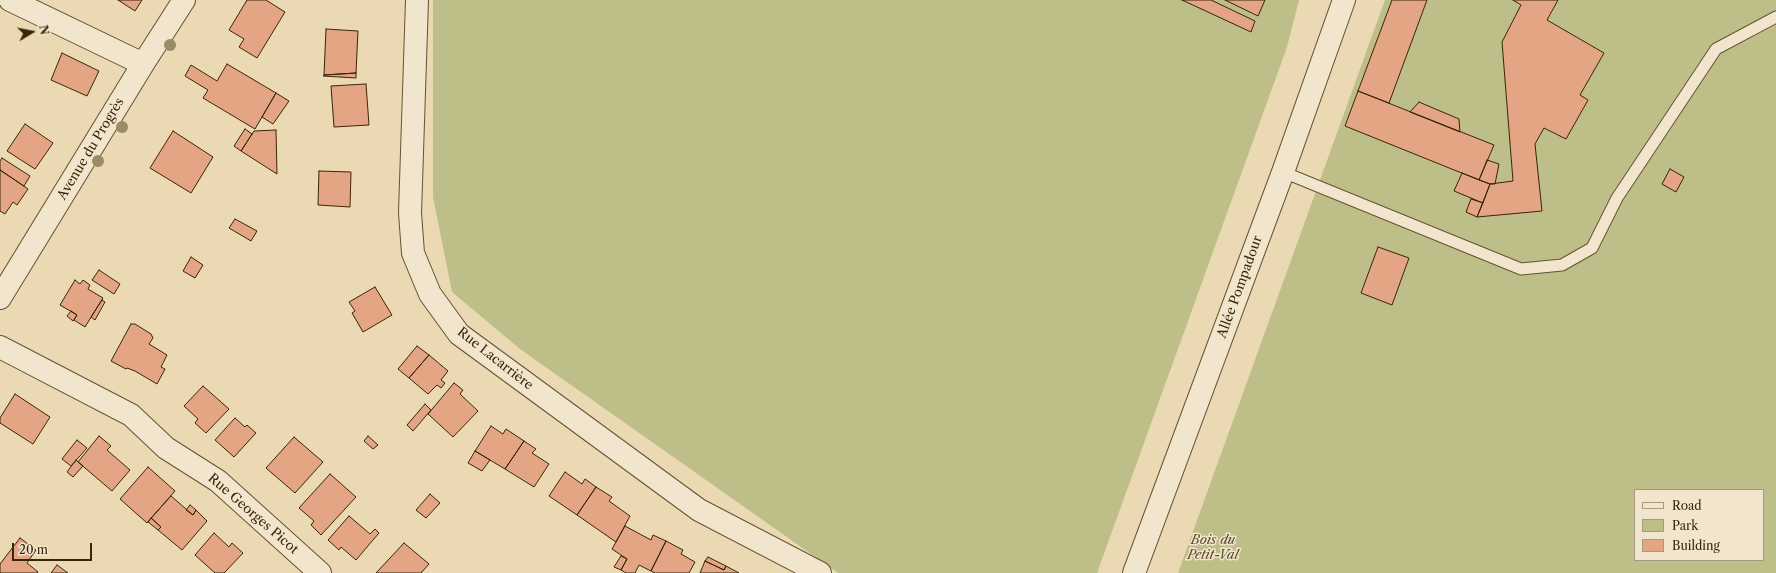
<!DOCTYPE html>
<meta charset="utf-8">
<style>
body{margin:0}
#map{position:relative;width:1776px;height:573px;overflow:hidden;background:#ead9b2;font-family:"Libre Caslon Text",serif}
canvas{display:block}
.legend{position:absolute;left:1634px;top:489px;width:130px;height:72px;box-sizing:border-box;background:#f1e6cd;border:1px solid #a8997e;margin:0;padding:5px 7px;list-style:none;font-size:12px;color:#3a2508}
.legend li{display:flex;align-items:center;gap:8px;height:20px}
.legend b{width:20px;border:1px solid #a8997e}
.north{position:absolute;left:12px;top:12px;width:40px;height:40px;-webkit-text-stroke:3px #f1e6cd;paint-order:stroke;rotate:80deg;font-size:11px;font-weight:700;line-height:16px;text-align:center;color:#3a2508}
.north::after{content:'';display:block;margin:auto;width:14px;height:18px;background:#3a2508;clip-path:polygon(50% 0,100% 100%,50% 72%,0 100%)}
.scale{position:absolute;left:12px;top:543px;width:80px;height:18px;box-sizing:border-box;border:2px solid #3a2508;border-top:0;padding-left:5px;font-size:12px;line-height:14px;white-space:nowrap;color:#3a2508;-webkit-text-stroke:3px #f1e6cd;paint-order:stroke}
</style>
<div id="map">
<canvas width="1776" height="573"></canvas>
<ul class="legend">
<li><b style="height:5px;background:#f1e6cd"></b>Road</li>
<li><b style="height:11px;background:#bdbe88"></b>Park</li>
<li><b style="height:11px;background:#e3a584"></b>Building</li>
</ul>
<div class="north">N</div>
<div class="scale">20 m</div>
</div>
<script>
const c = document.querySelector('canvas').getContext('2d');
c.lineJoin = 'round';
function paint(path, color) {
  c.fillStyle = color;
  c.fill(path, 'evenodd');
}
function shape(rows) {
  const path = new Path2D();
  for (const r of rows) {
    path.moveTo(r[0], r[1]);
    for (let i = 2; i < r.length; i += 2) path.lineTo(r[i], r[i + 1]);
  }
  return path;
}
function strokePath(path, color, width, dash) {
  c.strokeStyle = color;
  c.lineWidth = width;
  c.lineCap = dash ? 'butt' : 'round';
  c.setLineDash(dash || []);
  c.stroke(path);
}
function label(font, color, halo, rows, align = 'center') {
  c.font = font + ' "Libre Caslon Text",serif';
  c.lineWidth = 3;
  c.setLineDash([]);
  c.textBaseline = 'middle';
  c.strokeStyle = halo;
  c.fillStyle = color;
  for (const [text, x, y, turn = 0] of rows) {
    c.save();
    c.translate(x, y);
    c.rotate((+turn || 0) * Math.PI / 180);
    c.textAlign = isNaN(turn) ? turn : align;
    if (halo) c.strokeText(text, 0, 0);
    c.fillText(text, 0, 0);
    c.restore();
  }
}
paint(shape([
 [433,0,1299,0,1287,47,1097,573,838,573,520,349,452,292,433,197],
 [1385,0,1776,0,1776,573,1178,573],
 [1635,490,1763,490,1763,560,1635,560]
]), '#bdbe88');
const building = shape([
 [118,0,142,0,135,11,118,0],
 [247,0,266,0,285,12,257,58,239,47,244,39,229,30,247,0],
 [1182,0,1211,0,1255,21,1251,32,1182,0],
 [1225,0,1265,0,1258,16,1225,0],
 [1392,0,1427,0,1389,103,1358,91,1392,0],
 [1513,0,1558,0,1547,20,1604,53,1580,95,1588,100,1566,139,1544,128,1535,144,1542,211,1477,217,1490,184,1513,181,1502,42,1521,5,1513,0],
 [326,29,358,31,356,73,324,75,326,29],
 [62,53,99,71,87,96,51,80,62,53],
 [227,64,276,93,255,129,203,98,208,90,185,76,191,65,217,81,227,64],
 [356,73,356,78,323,76,324,75,356,73],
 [366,84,369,125,334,127,331,86,366,84],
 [1358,91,1494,145,1479,180,1345,126,1358,91],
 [276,93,289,101,273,124,262,117,276,93],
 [1419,102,1459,119,1460,132,1410,112,1419,102],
 [25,124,53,143,35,169,7,151,25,124],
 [245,129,252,134,241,151,234,146,245,129],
 [276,130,277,174,241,151,254,131,276,130],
 [173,131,213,157,191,193,150,168,173,131],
 [2,158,30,176,24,186,0,170,0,161,2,158],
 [1487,160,1499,164,1495,184,1490,184,1479,180,1487,160],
 [1670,169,1684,177,1676,192,1662,184,1670,169],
 [0,170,28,189,17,205,13,202,5,214,0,211,0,170],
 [319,171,351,172,350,207,318,205,319,171],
 [1462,173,1490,184,1483,203,1454,191,1462,173],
 [1471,199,1483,203,1477,217,1466,212,1471,199],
 [235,219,257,231,251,241,229,228,235,219],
 [1378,247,1409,258,1392,305,1361,293,1378,247],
 [191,257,203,265,195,278,183,271,191,257],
 [99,270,120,284,114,294,92,280,99,270],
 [75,280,80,284,83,280,90,285,88,289,103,298,85,327,74,320,77,315,60,305,75,280],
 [375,287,392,315,363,332,352,313,355,311,349,302,375,287],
 [102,300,105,302,95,320,91,317,102,300],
 [71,311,77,315,73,321,67,316,71,311],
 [131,324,135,324,151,334,153,338,149,344,167,355,161,367,165,369,157,384,135,371,127,368,126,369,111,361,131,324],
 [417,346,429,355,409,378,398,369,417,346],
 [429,355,448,371,441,380,445,383,441,388,437,385,428,394,409,378,429,355],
 [454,383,463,390,460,394,478,411,453,437,428,414,454,383],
 [203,386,229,409,206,433,195,423,198,419,184,406,203,386],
 [15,394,50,417,33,444,0,423,0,418,15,394],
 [425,404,431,410,413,431,407,425,425,404],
 [235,418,245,427,247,425,256,433,234,457,215,440,235,418],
 [491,426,503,434,506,429,524,441,505,469,475,451,491,426],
 [99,436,111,446,107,450,130,470,112,491,78,462,99,436],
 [368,436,378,445,373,449,364,441,368,436],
 [294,437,323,462,295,493,266,468,294,437],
 [77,440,87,448,71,466,62,459,77,440],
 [524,441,536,449,532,453,549,464,534,487,505,469,524,441],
 [475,451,490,460,482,471,468,463,475,451],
 [76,460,83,466,73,477,67,472,76,460],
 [148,467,175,491,147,523,120,499,148,467],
 [565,472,582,484,585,479,596,487,577,515,549,496,565,472],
 [330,474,356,497,321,535,311,525,314,521,299,508,330,474],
 [596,487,612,497,609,501,630,516,616,542,577,515,596,487],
 [430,494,440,503,426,518,416,510,430,494],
 [171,496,193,515,196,510,207,521,182,550,158,530,161,527,151,518,171,496],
 [190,505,196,510,193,515,186,510,190,505],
 [349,516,370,534,375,529,379,533,356,560,341,547,339,550,328,540,349,516],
 [151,518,161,527,158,530,148,522,151,518],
 [625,526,651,540,653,535,666,541,651,571,639,565,635,573,626,573,621,570,627,559,612,549,625,526],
 [214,533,229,547,232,543,243,553,224,573,215,573,195,555,214,533],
 [20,538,36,550,27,563,38,572,37,573,0,573,0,564,20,538],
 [666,541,683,550,681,554,695,562,689,573,655,573,651,571,666,541],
 [404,543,429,564,421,573,376,573,404,543],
 [621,556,627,559,621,570,614,567,621,556],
 [708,557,726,566,724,570,705,561,708,557],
 [705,561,724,570,726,566,739,573,700,573,705,561],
 [57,565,68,573,51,573,57,565]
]);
paint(building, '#e3a584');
strokePath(building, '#3a2508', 1);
const lane = shape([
 [1283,172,1521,269,1562,265,1592,248,1617,198,1716,49,1776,17]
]);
const street = shape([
 [10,0,143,64],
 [417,0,410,213,413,253,430,294,459,334,699,510,820,573],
 [0,298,143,64,184,0],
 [0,347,131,415,166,448,218,481,320,573],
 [1134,573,1283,172,1344,0]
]);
strokePath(lane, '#665232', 13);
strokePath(street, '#665232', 24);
strokePath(lane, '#f1e6cd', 11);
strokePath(street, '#f1e6cd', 22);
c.fillStyle = '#9b8b66';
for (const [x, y] of [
 [170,45],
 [122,127],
 [98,161]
]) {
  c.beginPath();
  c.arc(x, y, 6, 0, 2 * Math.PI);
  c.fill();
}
label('13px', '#3a2508', '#f1e6cd', [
 ["Avenue du Progrès",91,149,-59],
 ["Allée Pompadour",1240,287,-70],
 ["Rue Lacarrière",495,359,38],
 ["Rue Georges Picot",253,514,41]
]);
label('italic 13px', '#5b4b28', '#f1e6cd', [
 ["Bois du",1213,540],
 ["Petit-Val",1213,555]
]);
</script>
